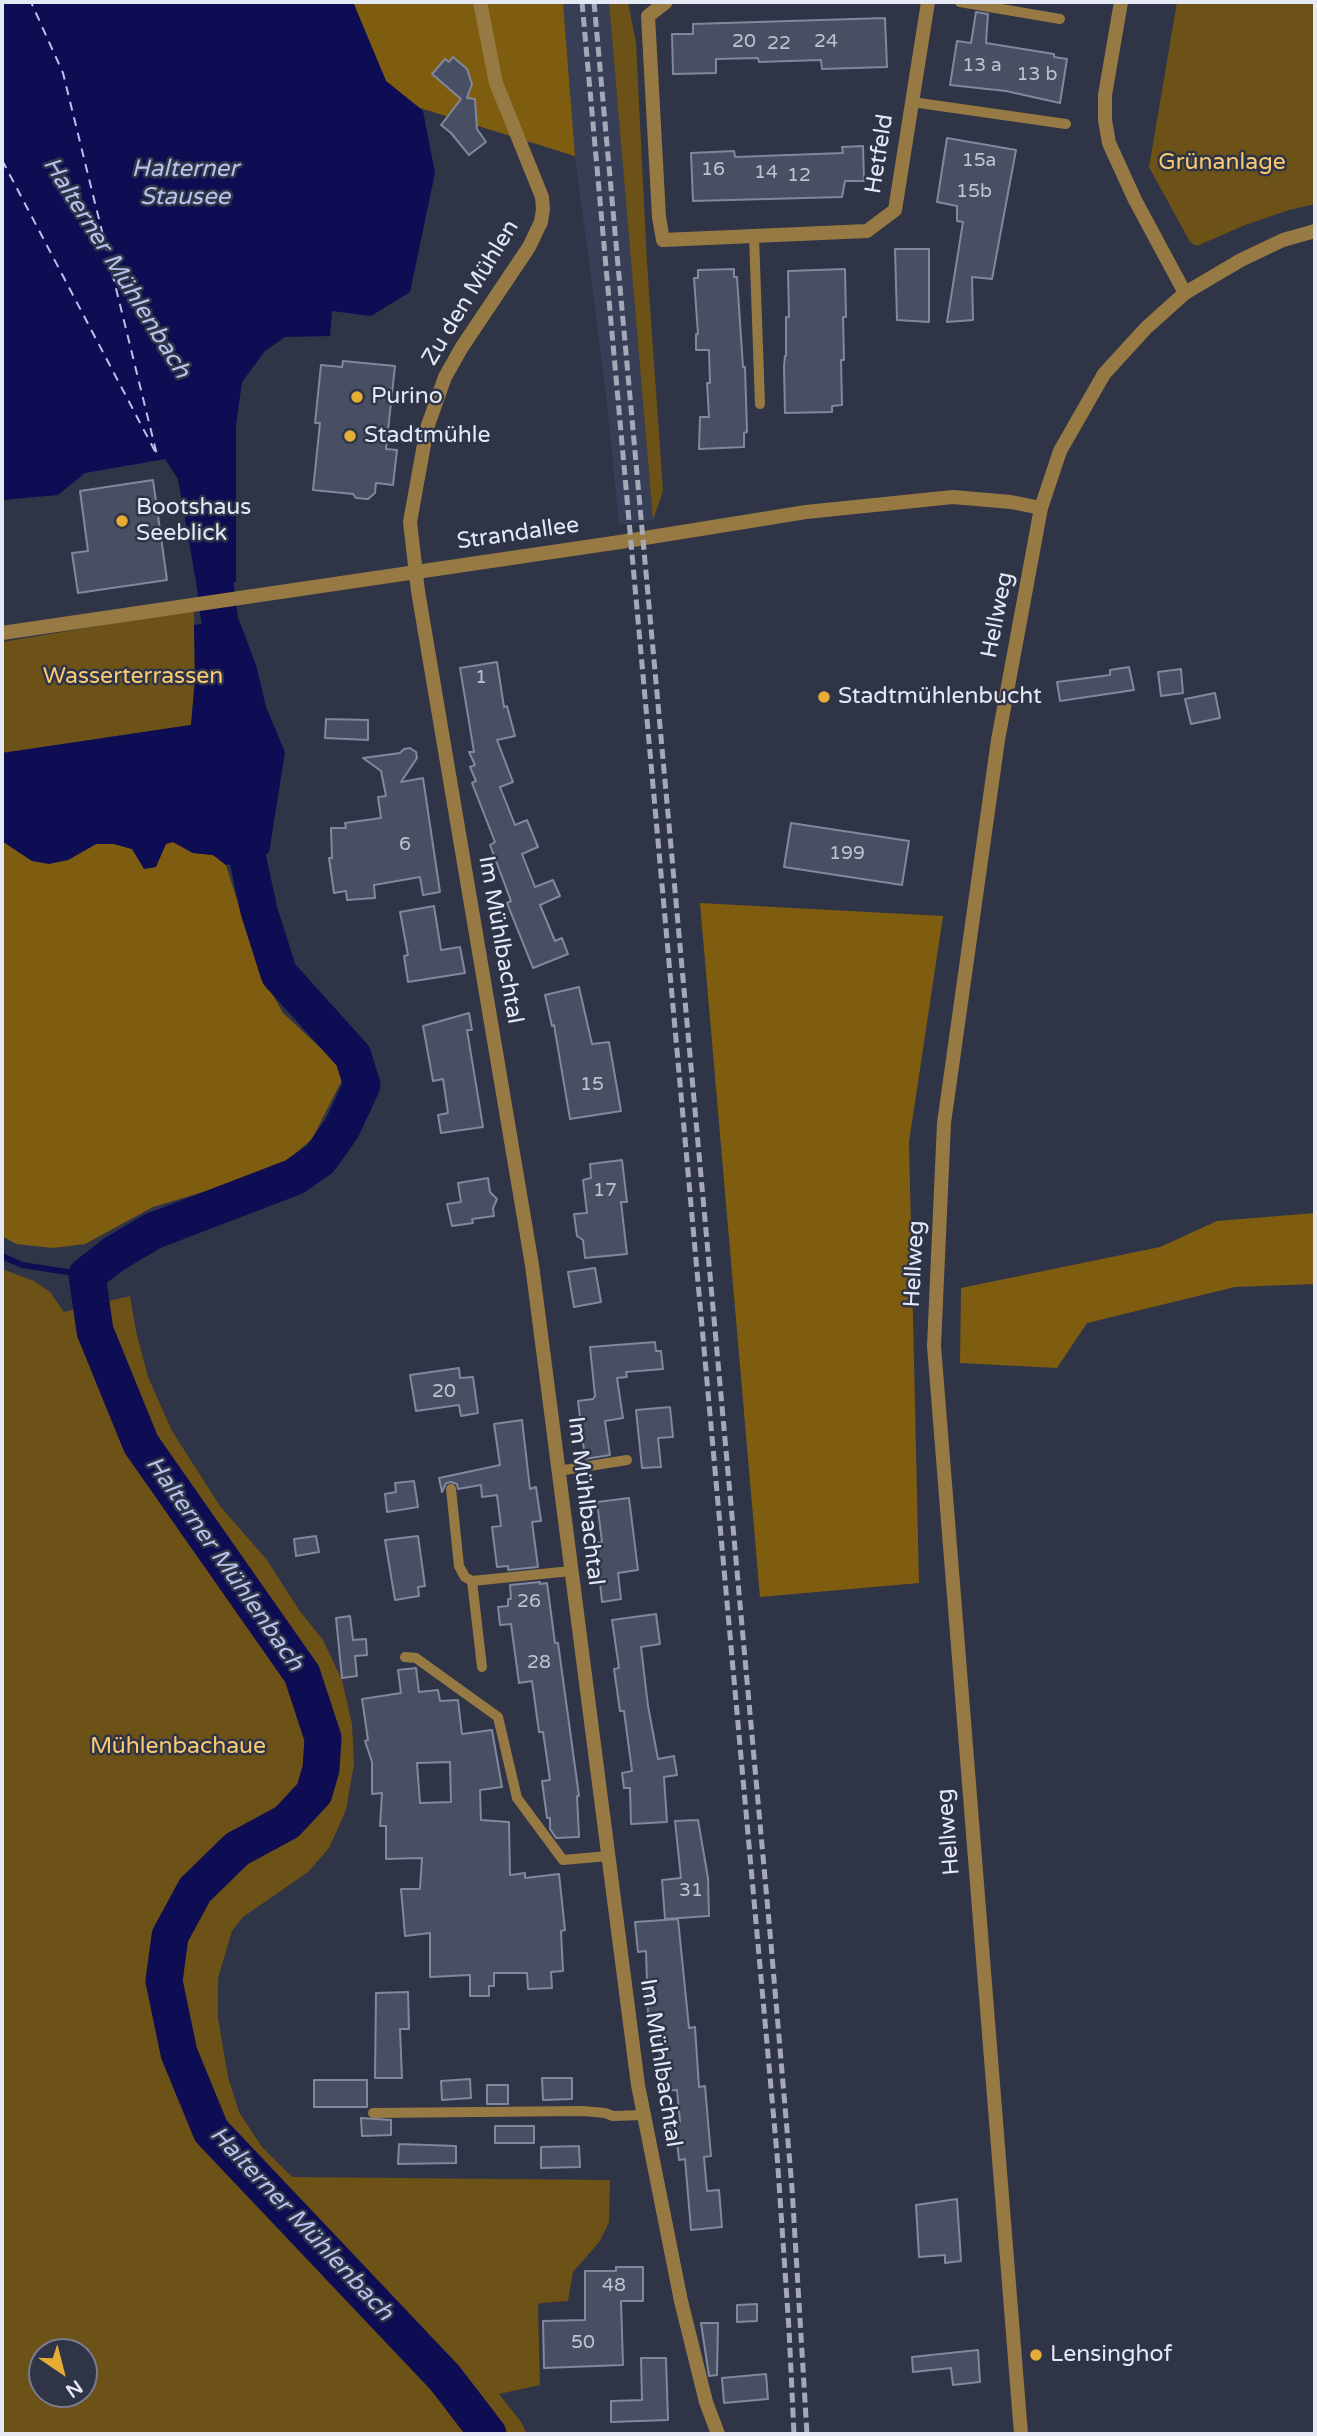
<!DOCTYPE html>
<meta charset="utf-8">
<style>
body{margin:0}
#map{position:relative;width:1317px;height:2436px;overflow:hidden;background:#2f3447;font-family:"Varela Round",sans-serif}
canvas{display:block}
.frame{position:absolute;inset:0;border:4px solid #e5e9f5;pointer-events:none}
.north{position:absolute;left:28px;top:2338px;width:70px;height:70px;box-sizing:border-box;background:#2f3447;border:2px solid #787c8d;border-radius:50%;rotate:145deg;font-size:19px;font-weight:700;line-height:28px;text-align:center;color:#e5e9f5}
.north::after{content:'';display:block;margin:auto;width:24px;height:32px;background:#e5ad35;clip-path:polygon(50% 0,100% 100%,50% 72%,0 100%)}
</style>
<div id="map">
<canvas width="1317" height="2436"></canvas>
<div class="frame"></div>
<div class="north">N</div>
</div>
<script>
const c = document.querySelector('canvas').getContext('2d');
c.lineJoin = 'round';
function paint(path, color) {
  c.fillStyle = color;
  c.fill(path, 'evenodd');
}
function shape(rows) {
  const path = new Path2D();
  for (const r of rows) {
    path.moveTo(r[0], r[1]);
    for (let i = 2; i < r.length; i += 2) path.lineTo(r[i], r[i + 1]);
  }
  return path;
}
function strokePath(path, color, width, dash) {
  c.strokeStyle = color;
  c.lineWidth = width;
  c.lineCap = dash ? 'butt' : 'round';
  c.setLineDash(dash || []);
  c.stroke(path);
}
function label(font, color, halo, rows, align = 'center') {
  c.font = font + ' "Varela Round",sans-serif';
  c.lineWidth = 5;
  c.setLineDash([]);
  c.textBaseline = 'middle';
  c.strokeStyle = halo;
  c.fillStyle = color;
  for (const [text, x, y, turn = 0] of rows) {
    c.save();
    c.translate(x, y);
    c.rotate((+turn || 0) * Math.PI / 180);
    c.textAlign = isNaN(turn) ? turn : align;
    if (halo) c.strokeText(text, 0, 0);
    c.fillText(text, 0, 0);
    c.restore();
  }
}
paint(shape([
 [563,2,609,2,653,520,619,525,606,394,575,156]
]), '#373e56');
paint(shape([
 [609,2,628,2,636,43,647,263,663,491,653,520],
 [1177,2,1315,2,1315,204,1289,210,1245,225,1197,246,1190,242,1149,167],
 [194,610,195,679,191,725,2,753,2,642],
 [2,1269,34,1281,50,1292,64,1312,130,1296,136,1331,148,1377,172,1431,220,1506,267,1560,299,1610,323,1640,342,1680,352,1724,354,1764,346,1810,329,1848,308,1872,243,1917,232,1931,218,1978,218,2018,228,2077,239,2112,261,2146,292,2177,610,2180,609,2222,600,2241,573,2272,568,2301,541,2303,538,2305,540,2385,499,2394,521,2422,527,2434,2,2434],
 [84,2352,84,2394,42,2394,42,2352]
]), '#6d5217');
paint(shape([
 [353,2,563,2,575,156,420,108,386,81],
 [2,841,32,861,68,860,96,844,114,844,132,849,162,851,166,844,173,842,193,853,213,855,226,865,259,970,283,1013,339,1065,343,1078,312,1139,276,1170,153,1207,85,1244,53,1248,16,1244,2,1236],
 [700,903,943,916,909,1142,919,1583,760,1597],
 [1315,1213,1315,1284,1235,1287,1087,1323,1057,1368,960,1363,961,1288,1160,1247,1217,1221]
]), '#7f5d10');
paint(shape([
 [2,2,353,2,386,81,423,111,435,173,410,292,371,316,332,311,330,336,285,337,265,351,242,382,236,425,236,582,197,587,178,479,165,459,85,473,58,495,2,500],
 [239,620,256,665,266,707,285,752,269,853,248,861,226,865,213,855,193,853,173,842,166,844,156,867,144,869,132,849,114,844,96,844,68,860,49,864,32,861,2,841,2,753,191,725,195,679,194,625]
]), '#0e0c53');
strokePath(shape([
 [2,1256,22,1265,87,1275]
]), '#0e0c53', 6);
strokePath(shape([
 [209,536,226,670],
 [238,814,259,911,279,974,353,1056,362,1085,342,1128,320,1159,294,1177,153,1231,114,1254,87,1275,95,1331,141,1444,302,1674,323,1738,321,1769,314,1793,287,1822,237,1849,195,1890,170,1936,164,1981,179,2053,211,2131,445,2378,488,2434]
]), '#0e0c53', 37);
strokePath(shape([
 [2,160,157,455,63,73,31,2]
]), '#b5c2ec', 2, [9, 7]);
const building = shape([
 [976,12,988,14,986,43,1054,54,1054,57,1067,59,1060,103,1006,91,950,85,957,41,971,43,976,12],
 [885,18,887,67,822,69,821,60,759,62,758,58,716,59,716,73,673,74,672,34,693,34,693,24,885,18],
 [453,57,467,69,472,84,467,98,475,99,477,129,486,142,469,155,451,133,441,125,461,99,432,74,445,59,449,62,453,57],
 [947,138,1016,150,992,279,972,277,973,320,947,322,963,222,957,221,957,206,937,202,947,138],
 [863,146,864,181,845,181,842,197,693,201,691,153,734,151,735,157,843,153,842,147,863,146],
 [895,249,929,249,929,322,897,320,895,249],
 [734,269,734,277,737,277,743,367,745,367,747,432,744,433,744,447,699,449,700,417,709,417,707,383,710,383,709,350,696,350,696,334,698,334,694,278,698,278,698,270,734,269],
 [845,269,846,317,843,317,844,360,841,360,842,405,832,406,832,412,785,413,784,366,785,356,786,356,786,317,789,317,788,271,845,269],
 [343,361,395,366,386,449,397,450,393,485,376,483,375,493,368,499,356,498,353,494,313,490,320,423,315,423,321,365,342,367,343,361],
 [153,480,167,580,78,593,72,553,88,551,80,491,153,480],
 [497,662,504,707,507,706,515,736,497,740,513,782,500,787,515,825,527,820,538,847,522,854,535,887,553,880,560,896,540,905,555,941,562,938,568,954,533,968,507,903,511,901,490,845,495,842,472,783,476,781,470,767,475,765,469,752,474,752,460,668,497,662],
 [1129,667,1134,690,1060,701,1057,682,1110,675,1110,670,1129,667],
 [1181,669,1183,693,1161,696,1158,672,1181,669],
 [1215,693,1220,718,1191,724,1185,699,1215,693],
 [326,719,368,720,368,740,325,738,326,719],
 [410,748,416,752,417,758,401,782,423,778,440,892,423,895,420,877,374,885,375,898,347,900,346,891,334,893,329,858,332,858,331,828,346,828,345,823,381,818,378,797,386,796,381,771,363,758,400,753,404,749,410,748],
 [791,823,909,841,902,885,784,867,791,823],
 [434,906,441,950,460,947,465,973,408,982,404,956,408,955,400,912,434,906],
 [579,987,592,1044,609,1042,621,1111,570,1119,554,1025,552,1026,545,995,579,987],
 [469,1013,472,1030,467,1030,483,1127,441,1133,438,1115,448,1113,443,1079,433,1081,423,1026,469,1013],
 [622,1160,627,1202,621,1202,627,1254,585,1258,583,1240,577,1236,574,1214,587,1213,583,1180,591,1178,590,1164,622,1160],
 [488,1178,490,1192,497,1199,493,1208,494,1216,472,1219,473,1223,452,1226,447,1204,461,1202,458,1183,488,1178],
 [595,1268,601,1302,574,1307,568,1272,595,1268],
 [655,1342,656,1351,661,1351,663,1369,626,1372,627,1377,617,1378,623,1418,605,1421,610,1455,585,1459,578,1401,593,1399,595,1396,590,1347,655,1342],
 [459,1368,460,1378,473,1377,478,1413,461,1416,459,1405,416,1411,410,1375,459,1368],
 [670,1407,673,1437,658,1438,661,1467,642,1468,636,1410,670,1407],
 [522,1420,530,1489,536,1487,541,1521,532,1522,538,1567,508,1570,508,1566,497,1567,492,1527,501,1526,497,1495,482,1497,481,1485,458,1489,457,1484,451,1482,446,1483,442,1492,439,1478,500,1465,494,1424,522,1420],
 [414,1481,418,1507,387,1512,385,1494,396,1492,395,1483,414,1481],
 [629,1498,638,1570,618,1573,621,1599,602,1602,596,1543,602,1542,597,1502,629,1498],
 [316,1536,319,1552,296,1556,294,1539,316,1536],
 [418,1536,425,1586,418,1587,419,1596,395,1600,385,1540,418,1536],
 [540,1582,540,1584,547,1583,555,1643,558,1643,579,1796,577,1796,579,1837,556,1838,550,1829,550,1818,547,1818,542,1781,550,1780,543,1732,539,1732,532,1681,519,1683,511,1624,500,1625,498,1607,508,1606,508,1599,511,1599,510,1585,540,1582],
 [656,1614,660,1644,641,1647,648,1706,658,1759,674,1756,677,1775,664,1777,667,1822,631,1824,630,1788,624,1788,622,1773,632,1771,624,1711,620,1711,614,1669,619,1668,612,1620,656,1614],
 [350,1616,353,1640,366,1639,367,1655,355,1656,357,1676,342,1678,336,1618,350,1616],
 [416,1668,419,1692,438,1690,440,1701,458,1700,462,1734,492,1730,502,1787,480,1790,481,1820,509,1822,510,1875,525,1873,525,1878,559,1874,565,1930,561,1931,563,1971,551,1972,552,1988,528,1989,527,1973,494,1973,494,1986,489,1986,489,1996,470,1996,470,1975,430,1977,430,1933,405,1936,401,1889,420,1889,422,1858,386,1859,386,1826,380,1826,382,1793,372,1794,372,1762,365,1741,368,1740,362,1699,401,1693,398,1670,416,1668],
 [450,1762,451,1802,420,1803,417,1763,450,1762],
 [698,1820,708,1878,709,1916,665,1919,662,1880,681,1878,675,1821,698,1820],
 [678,1919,689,2028,695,2027,699,2087,705,2086,711,2156,704,2157,707,2191,719,2190,722,2227,691,2230,685,2159,679,2160,676,2133,664,2124,680,2122,677,2090,663,2091,657,2021,652,2021,648,2014,646,1951,638,1952,635,1922,678,1919],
 [408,1992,409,2029,400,2029,402,2078,375,2078,376,1993,408,1992],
 [542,2078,572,2078,572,2099,543,2100,542,2078],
 [470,2079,471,2098,442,2100,441,2081,470,2079],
 [314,2080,367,2080,367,2107,314,2107,314,2080],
 [487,2085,508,2085,508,2104,487,2104,487,2085],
 [361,2118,391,2120,391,2135,362,2136,361,2118],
 [495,2126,534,2126,534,2143,495,2143,495,2126],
 [399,2144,456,2146,456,2163,398,2164,399,2144],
 [579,2146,580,2167,541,2168,541,2147,579,2146],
 [957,2199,961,2261,945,2263,945,2255,919,2257,916,2205,957,2199],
 [616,2267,643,2267,643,2301,621,2301,623,2365,544,2368,543,2321,585,2320,585,2271,616,2271,616,2267],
 [757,2304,757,2321,737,2322,737,2305,757,2304],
 [701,2323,718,2323,717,2375,709,2376,701,2323],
 [978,2350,980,2382,953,2385,951,2368,913,2372,912,2357,978,2350],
 [641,2358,666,2358,668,2420,611,2422,611,2401,642,2400,641,2358],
 [766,2374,768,2399,724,2403,722,2378,766,2374]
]);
paint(building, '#494f63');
strokePath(building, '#81889d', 2);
strokePath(shape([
 [960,2,1060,19],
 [912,102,1066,124],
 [754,236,760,404],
 [558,1471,627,1460],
 [451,1489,459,1566,465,1577,472,1581,571,1571],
 [472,1581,482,1667],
 [405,1657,416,1658,498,1717,517,1798,563,1860,608,1856],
 [373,2113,583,2111,605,2113,613,2116,642,2115]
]), '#977a43', 10);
strokePath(shape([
 [480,2,496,83,542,197,543,209,541,222,529,247,462,347,445,377,427,428,410,522,418,591,532,1265,638,2085,681,2301,706,2402,718,2434],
 [666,2,648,16,659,217,663,240,867,231,895,210,928,2],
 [1121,2,1105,95,1105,120,1109,143,1135,200,1185,293],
 [2,633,620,542,806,512,953,497,1011,502,1041,508]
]), '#977a43', 14);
strokePath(shape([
 [1021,2434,934,1346,944,1123,998,740,1041,508,1060,451,1104,374,1146,328,1185,293,1241,260,1283,240,1315,231]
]), '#977a43', 14);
strokePath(shape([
 [582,2,777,2154,789,2329,794,2434],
 [594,2,771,1944,792,2188,807,2434]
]), '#a4a8b7', 5, [10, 5]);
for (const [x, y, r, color] of [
 [357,397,7,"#e5ad35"],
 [350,436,7,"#e5ad35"],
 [122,521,7,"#e5ad35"],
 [824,697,7,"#e5ad35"],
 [1036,2355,7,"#e5ad35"]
]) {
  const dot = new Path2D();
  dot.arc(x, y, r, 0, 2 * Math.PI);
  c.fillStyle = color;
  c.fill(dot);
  strokePath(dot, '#2f3447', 2.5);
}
label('19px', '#bec2d0', null, [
 ["20",744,42],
 ["24",826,42],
 ["22",779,44],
 ["13 a",982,66],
 ["13 b",1037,75],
 ["15a",979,161],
 ["16",713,170],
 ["14",766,173],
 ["12",799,176],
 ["15b",974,192],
 ["1",481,678],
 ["6",405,845],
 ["199",847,854],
 ["15",592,1085],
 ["17",605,1191],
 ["20",444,1392],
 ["26",529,1602],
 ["28",539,1663],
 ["31",691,1891],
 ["48",614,2286],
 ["50",583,2343]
]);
label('23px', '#e5e9f5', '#2f3447', [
 ["Hetfeld",880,154,-81],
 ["Zu den Mühlen",471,293,-59],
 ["Strandallee",518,534,-8],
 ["Hellweg",998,615,-79],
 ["Im Mühlbachtal",500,940,80],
 ["Hellweg",915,1264,-87],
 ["Im Mühlbachtal",585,1501,83],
 ["Hellweg",949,1832,-95],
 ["Im Mühlbachtal",660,2063,81]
]);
label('23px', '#faca70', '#2f3447', [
 ["Grünanlage",1222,163],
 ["Wasserterrassen",133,677],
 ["Mühlenbachaue",178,1747]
]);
label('23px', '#e5e9f5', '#2f3447', [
 ["Purino",371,397],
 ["Stadtmühle",364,436],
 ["Bootshaus",136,508],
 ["Seeblick",136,534],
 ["Stadtmühlenbucht",838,697],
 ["Lensinghof",1050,2355]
], 'left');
label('italic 24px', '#b5c2ec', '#2f3447', [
 ["Halterner",185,170],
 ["Stausee",185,198],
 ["Halterner Mühlenbach",116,268,58],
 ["Halterner Mühlenbach",224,1564,55],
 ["Halterner Mühlenbach",301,2224,47]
]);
</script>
